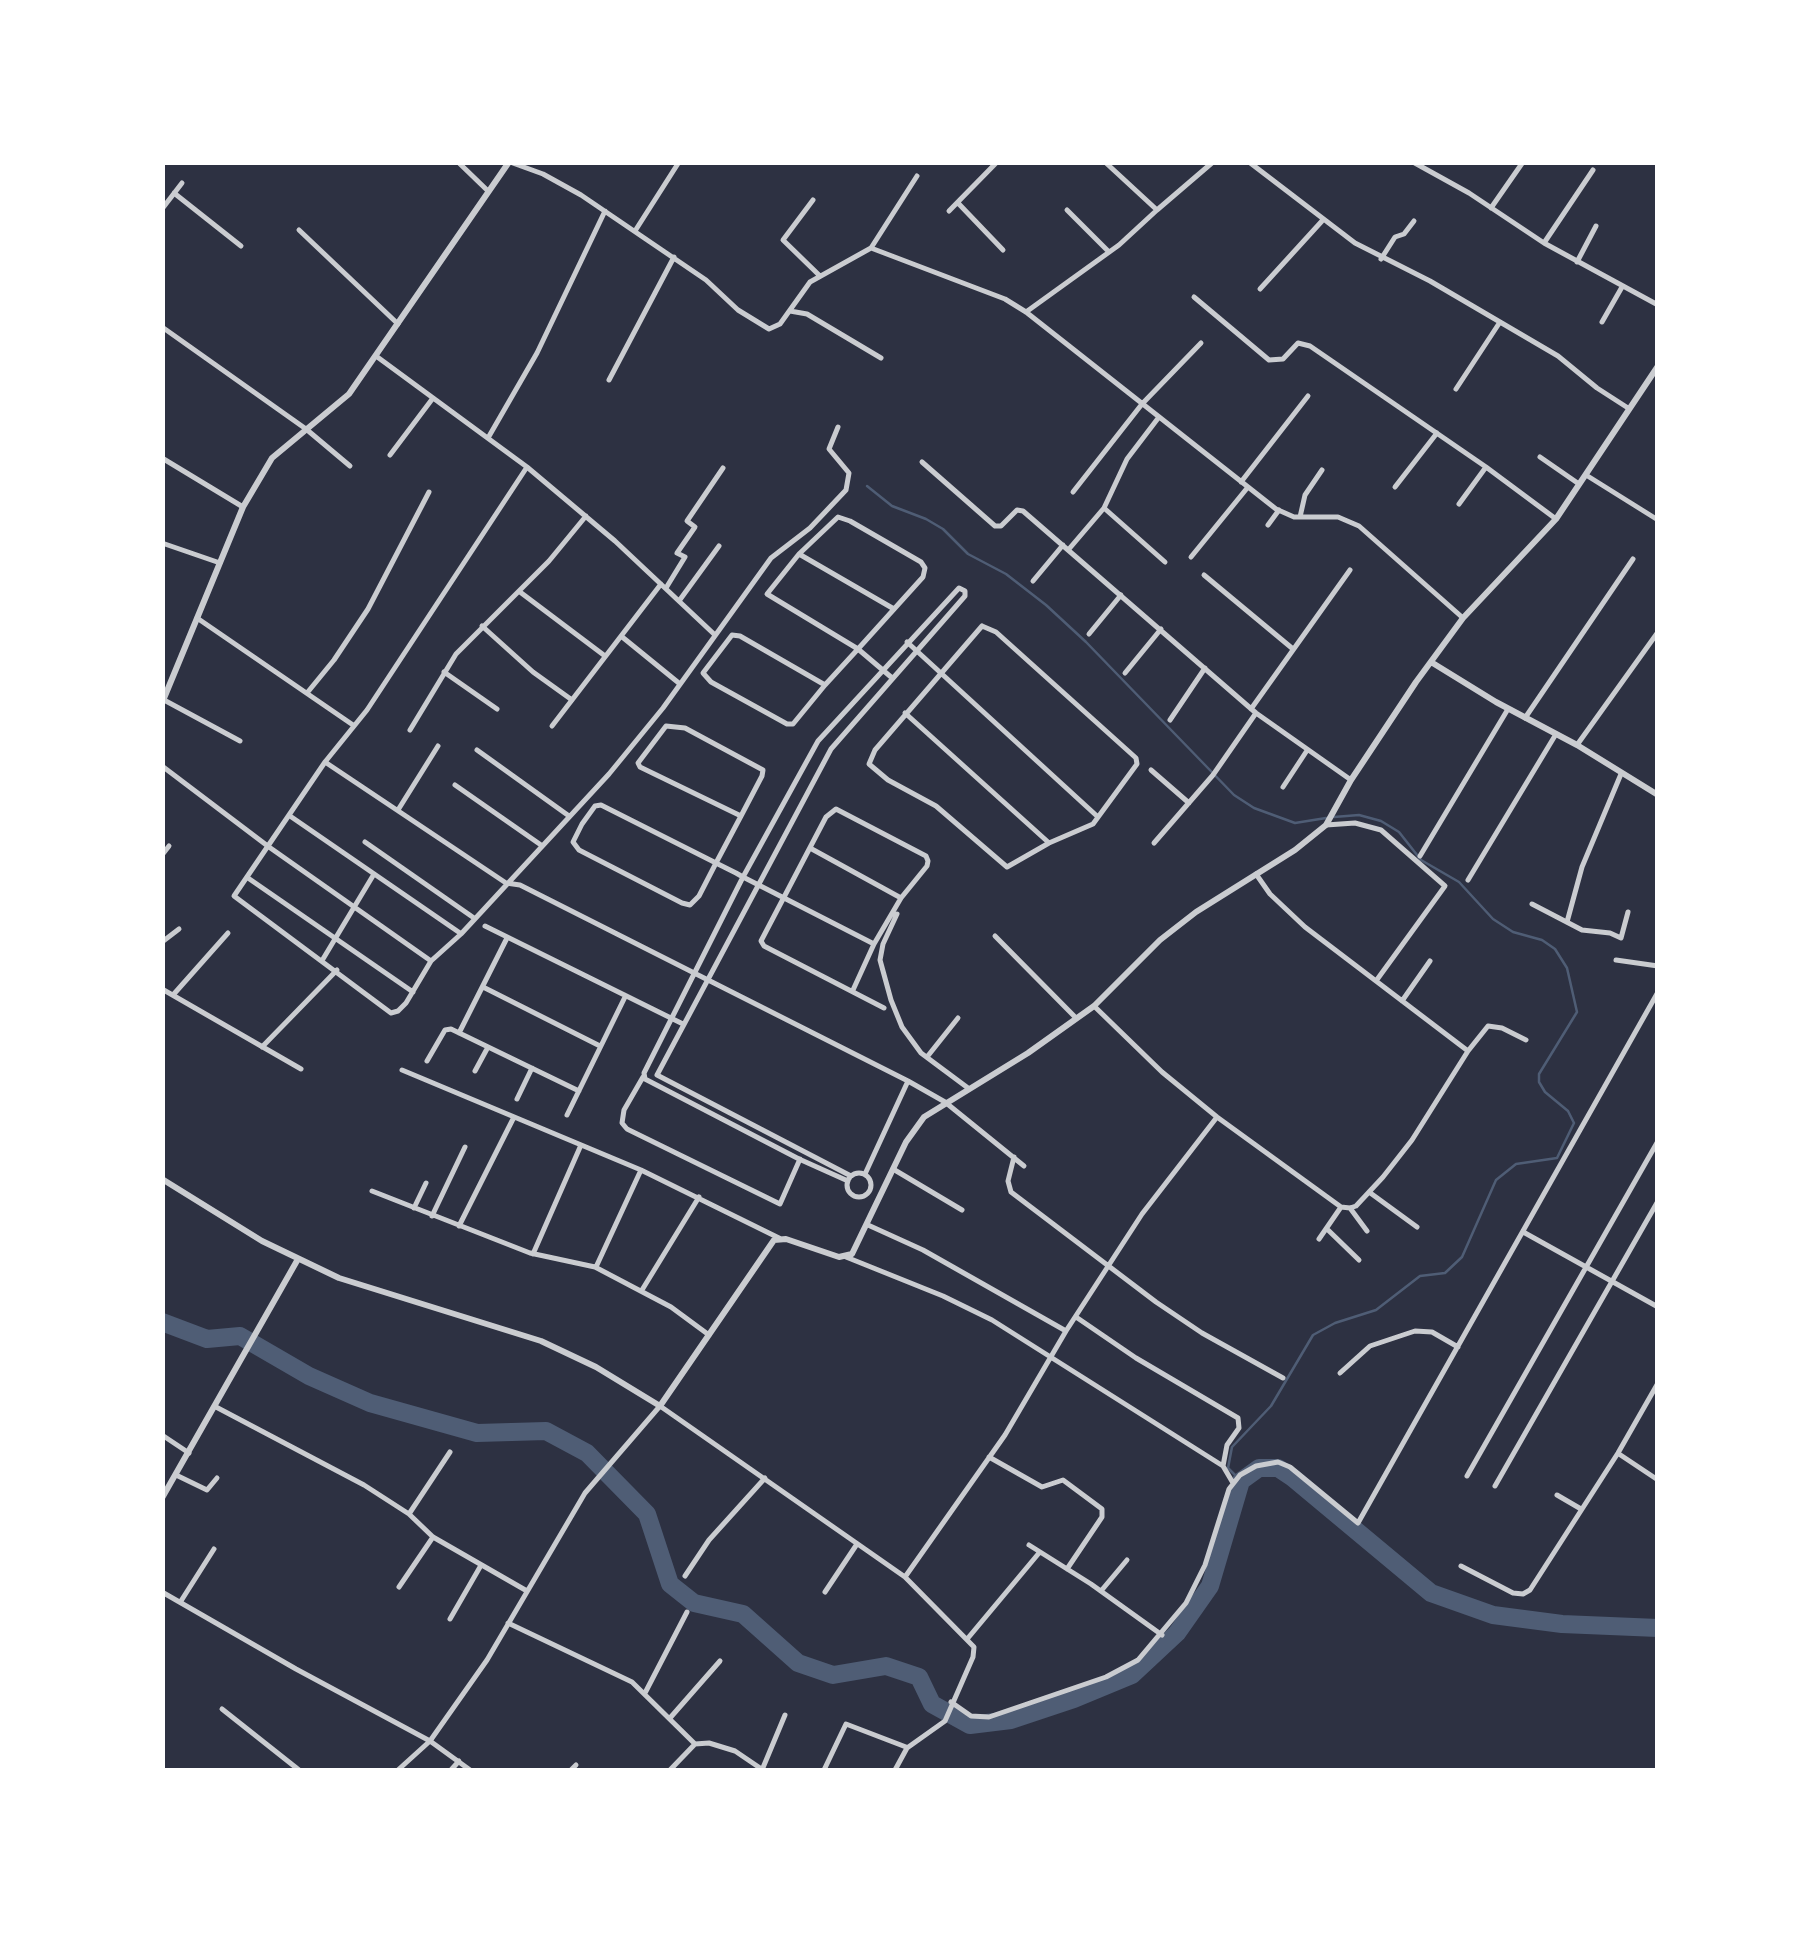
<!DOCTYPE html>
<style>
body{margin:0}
#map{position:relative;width:1820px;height:1933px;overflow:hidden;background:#2d3142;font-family:"Noto Sans",sans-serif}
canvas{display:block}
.frame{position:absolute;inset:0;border:165px solid #fff;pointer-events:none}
</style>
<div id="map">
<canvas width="1820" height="1933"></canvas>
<div class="frame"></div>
</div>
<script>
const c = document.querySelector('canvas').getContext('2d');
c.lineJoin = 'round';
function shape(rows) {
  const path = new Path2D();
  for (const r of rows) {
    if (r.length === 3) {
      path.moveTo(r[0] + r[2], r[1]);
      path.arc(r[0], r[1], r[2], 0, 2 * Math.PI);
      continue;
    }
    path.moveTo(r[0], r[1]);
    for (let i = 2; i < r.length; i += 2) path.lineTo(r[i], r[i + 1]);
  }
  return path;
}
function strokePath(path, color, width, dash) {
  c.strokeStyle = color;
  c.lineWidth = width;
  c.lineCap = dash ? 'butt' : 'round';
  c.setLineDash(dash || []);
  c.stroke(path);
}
strokePath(shape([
 [867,486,892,506,926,519,943,529,968,554,1006,574,1046,605,1086,642,1234,795,1254,808,1295,823,1326,818],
 [1241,1481,1228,1468,1232,1447,1271,1406,1313,1335,1335,1323,1376,1310,1420,1276,1445,1273,1462,1257,1496,1180,1516,1164,1557,1158,1574,1123,1568,1111,1545,1092,1539,1082,1539,1074,1577,1012,1567,968,1555,949,1542,940,1513,932,1493,919,1459,882,1421,860,1399,832,1381,821,1359,815,1334,817]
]), '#4f5d75', 2.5);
strokePath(shape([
 [162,1322,207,1339,240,1336,309,1376,370,1403,477,1433,546,1431,587,1453,647,1514,670,1584,694,1603,743,1614,798,1663,833,1675,886,1666,919,1677,932,1704,970,1725,1011,1720,1074,1699,1132,1675,1177,1633,1210,1586,1241,1481,1259,1468,1278,1468,1293,1478,1431,1593,1493,1615,1562,1624,1658,1628]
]), '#4f5d75', 18);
strokePath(shape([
 [458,162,488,191],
 [510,162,543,174,581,195,706,280,738,310,769,329,780,324,810,282,871,248,917,176],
 [1105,162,1157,210,1213,162],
 [1249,162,1355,243,1430,281,1558,356,1597,388,1628,408],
 [1413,162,1469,193,1544,243,1658,305],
 [174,193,241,246],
 [813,200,783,240,820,276],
 [958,203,1003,250],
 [1491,208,1523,162],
 [162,209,182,183],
 [1067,210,1109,252],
 [949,211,997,162],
 [299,230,398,324],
 [635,231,679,162],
 [1544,243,1593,170],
 [871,248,1005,299,1026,312,1276,509,1294,517,1338,517,1359,526,1463,618],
 [1381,259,1395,237,1404,234,1414,221],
 [1577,262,1596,226],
 [1260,289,1322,221],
 [1194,297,1269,360,1283,359,1298,343,1310,346,1486,467,1556,519],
 [790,311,807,314,881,358],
 [1026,312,1119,245,1157,210],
 [1602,322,1622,287],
 [162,327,306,429,350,466],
 [376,356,527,467,615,541,715,635],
 [609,380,674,257],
 [1456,389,1500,322],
 [488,438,537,353,605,211],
 [390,455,433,398],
 [1540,457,1579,484],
 [162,458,243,507],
 [922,462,995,526,1001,526,1017,510,1023,511,1256,713,1351,780],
 [527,467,367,710,325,762,234,896,391,1013,398,1011,406,1003,431,961,461,934,609,774,663,708,771,558,810,528,846,490,849,473,829,449,838,427],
 [1586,475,1658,520],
 [1241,482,1308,396],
 [1395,487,1437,433],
 [1073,492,1142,404,1201,343],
 [1459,504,1486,467],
 [1104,508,1165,562],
 [1300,517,1305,495,1322,470],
 [1268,525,1279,510],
 [162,543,220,563],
 [1069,549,1104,508,1127,459,1159,417],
 [799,554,894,609],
 [1191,557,1248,487],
 [1204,575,1293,649],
 [1033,581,1063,545],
 [666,588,685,557,677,553,695,527,687,521,723,468],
 [520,592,605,656],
 [679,601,719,546],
 [197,618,353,725],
 [482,626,533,672,572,700],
 [982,626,996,632,1136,758,1137,764,1093,824,1049,843,1007,867,936,806,888,780,869,764,875,750,982,626],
 [1089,634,1121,595],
 [621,636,680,684],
 [907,642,1098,817],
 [444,672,497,709],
 [1125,673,1161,629],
 [825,685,740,636,732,635,703,673,711,682,787,724,793,724,825,685,858,649,923,577,925,568,921,562,850,521,838,517,799,554,767,594,858,649,891,677],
 [307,693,334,660,368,609,429,492],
 [164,700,240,741],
 [1251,709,1350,570],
 [905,713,1048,842],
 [1525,718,1633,559],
 [1170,720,1205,668],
 [552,726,661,584],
 [410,730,456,654,549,561,586,516],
 [1577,745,1658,632],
 [477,750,569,816],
 [325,762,506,883,520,885,908,1081,945,1102,1024,1166],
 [162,766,269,847,431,961],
 [1151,770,1189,803],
 [455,785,541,845],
 [1283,787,1306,752],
 [398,810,438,746],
 [290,816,460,933],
 [741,816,640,767,638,763,666,726,685,728,763,770,762,776,741,816,716,863,699,896,690,905,682,903,579,850,573,842,582,824,595,806,601,805,716,863,736,873,743,877,874,944],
 [1326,825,1355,823,1381,830,1445,886,1376,981],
 [365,842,474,918],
 [1154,843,1213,775,1256,713],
 [810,848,901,898],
 [162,855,169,846],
 [1420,856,1508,709],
 [1256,874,1270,894,1305,927,1468,1051],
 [248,878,413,992],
 [1468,880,1556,734],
 [1532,904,1582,930,1610,933,1621,938,1628,912],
 [897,914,883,944,880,960,891,1000,902,1027,921,1053,968,1088],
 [1567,922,1582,867,1621,774],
 [485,926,683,1024],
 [995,936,1076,1018],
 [162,942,179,929],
 [323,959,374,874],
 [1616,960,1658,966],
 [483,987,600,1046],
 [162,989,301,1069],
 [853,990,874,944,901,898,927,866,928,861,926,856,836,809,826,817,761,941,764,946,884,1008],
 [173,995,228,933],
 [1402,1001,1430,961],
 [1094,1006,1162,1072,1217,1117,1341,1207,1350,1208,1356,1206,1383,1177,1412,1140,1468,1051,1488,1026,1502,1028,1526,1040],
 [459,1033,507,938],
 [262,1047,337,970],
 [927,1057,958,1018],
 [427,1061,445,1030,451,1029,579,1091],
 [402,1070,641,1170,779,1238],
 [475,1071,488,1047],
 [643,1077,624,1110,622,1123,627,1129,780,1204,800,1159],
 [517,1099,532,1068],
 [567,1115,625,997],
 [1014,1157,1008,1181,1011,1192,1156,1302,1202,1333,1283,1378],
 [893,1169,962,1210],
 [859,1185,12],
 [865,1174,908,1081],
 [848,1181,799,1159,645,1079,644,1073,743,877,818,741,959,588,965,591,965,596,831,749,657,1075,851,1176],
 [372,1191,530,1253,595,1267,671,1307,709,1335],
 [1369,1192,1417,1227],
 [414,1208,426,1183],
 [1350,1208,1367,1231],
 [432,1216,465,1147],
 [868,1225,923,1250,1066,1331],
 [459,1226,514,1117],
 [1327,1229,1359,1260],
 [1525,1233,1658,1307],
 [1319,1239,1341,1207],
 [533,1254,581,1145],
 [846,1257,943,1296,992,1320,1223,1466],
 [596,1267,641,1170],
 [642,1290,699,1197],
 [1076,1317,1136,1358,1238,1418,1239,1428,1227,1445,1223,1466,1233,1483],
 [1340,1373,1370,1346,1415,1331,1432,1332,1458,1347],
 [216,1407,364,1485,409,1514,433,1537,527,1591],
 [162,1435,189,1453],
 [1619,1454,1658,1480],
 [989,1457,1042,1487,1063,1480,1102,1509,1102,1517,1067,1569],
 [176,1475,207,1490,217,1478],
 [1467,1476,1658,1141],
 [1495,1486,1658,1201],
 [1557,1495,1581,1509],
 [409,1514,450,1452],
 [1029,1545,1091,1584,1162,1635],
 [1461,1566,1513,1593,1523,1594,1530,1590,1618,1453,1658,1383],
 [685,1576,709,1540,765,1478],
 [905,1577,1005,1435,1066,1331,1142,1214,1217,1117],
 [399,1587,433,1537],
 [1101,1591,1127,1560],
 [162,1592,296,1669,430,1741,470,1770],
 [825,1592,857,1544],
 [181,1601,214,1549],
 [450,1619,480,1567],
 [508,1623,632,1682,695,1744],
 [968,1638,1039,1553],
 [645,1693,687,1612],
 [951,1702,971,1716,989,1717,1106,1677,1138,1660,1186,1603,1205,1565,1229,1489,1240,1475,1256,1466,1278,1462,1290,1467,1358,1523,1658,992],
 [222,1709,299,1770],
 [670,1718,720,1661],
 [398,1770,430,1741,487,1660,585,1493,660,1406,905,1577,974,1647,973,1657,945,1721,907,1748,895,1770],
 [451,1770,459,1761],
 [571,1770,576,1765],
 [670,1770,695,1744,709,1743,735,1751,763,1770],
 [762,1770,785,1715],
 [824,1770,846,1724,906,1747]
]), '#caccd0', 5);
strokePath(shape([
 [1431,662,1496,702,1577,745,1658,795],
 [162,703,243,507,272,458,349,394,509,162],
 [162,1179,262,1241,339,1278,541,1341,596,1367,660,1406,774,1240,786,1239,839,1257,852,1254,906,1142,924,1117,1028,1053,1094,1006,1160,940,1196,912,1295,850,1326,825,1351,780,1416,682,1463,618,1556,519,1658,366],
 [162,1498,298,1259]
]), '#caccd0', 6);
</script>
